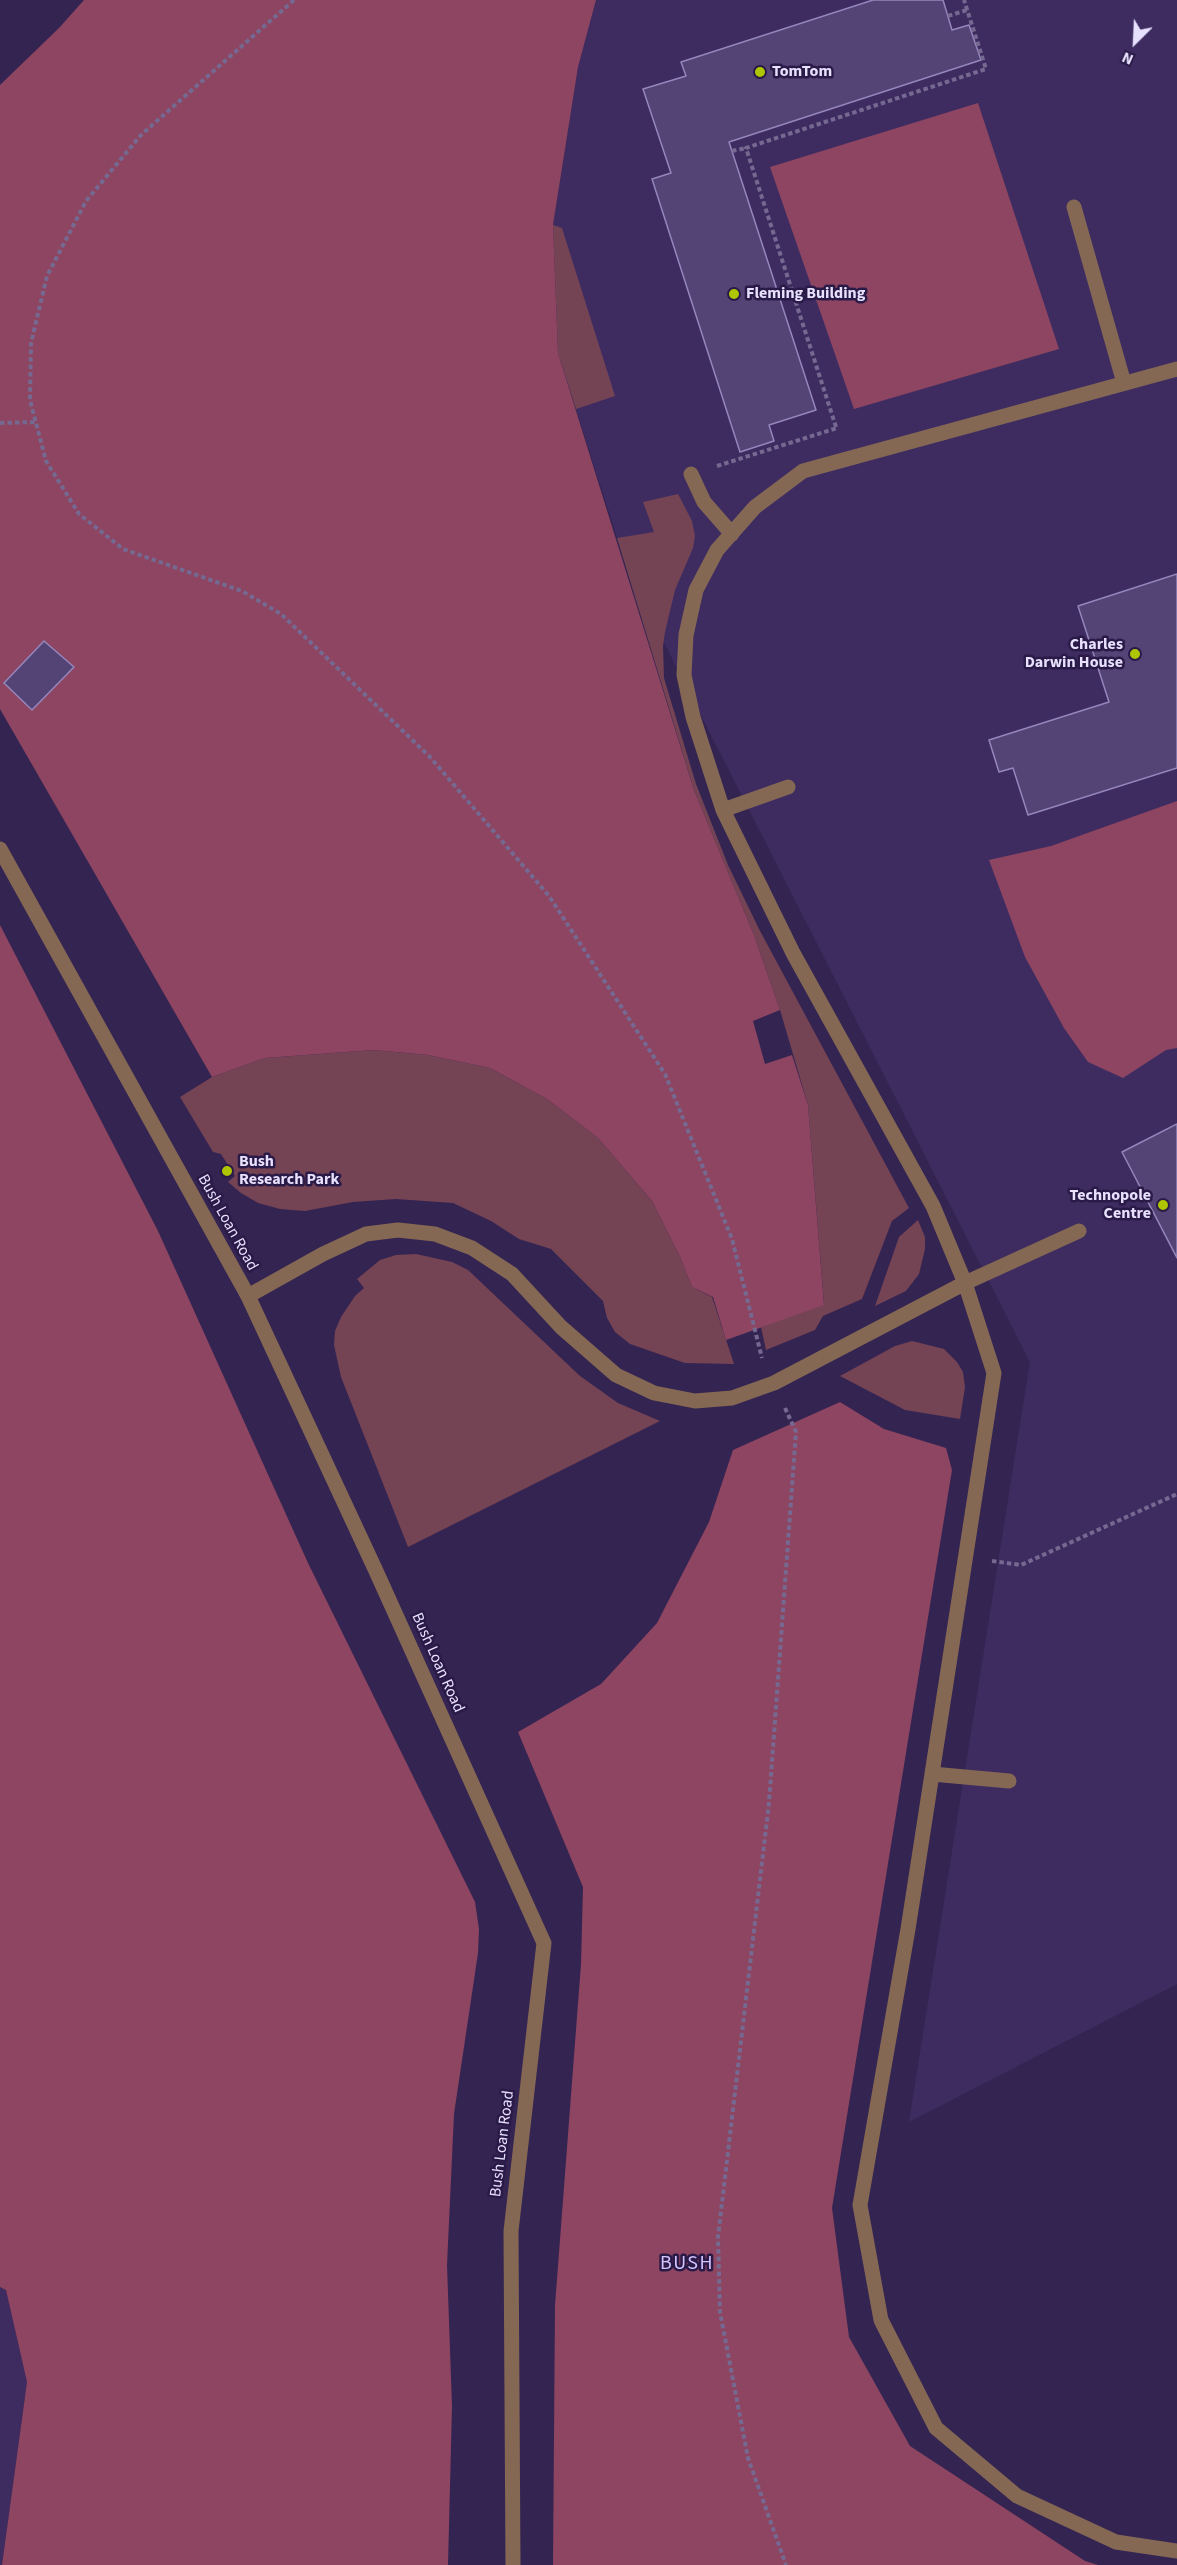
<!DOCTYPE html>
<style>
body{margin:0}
#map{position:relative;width:1177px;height:2565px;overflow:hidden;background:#342452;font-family:"Source Sans 3",sans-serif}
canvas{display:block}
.north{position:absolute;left:1105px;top:12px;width:60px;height:60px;-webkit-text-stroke:4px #2a1a47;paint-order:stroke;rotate:204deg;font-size:16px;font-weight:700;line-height:24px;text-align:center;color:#e8e1fe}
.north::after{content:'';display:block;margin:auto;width:21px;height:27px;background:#e8e1fe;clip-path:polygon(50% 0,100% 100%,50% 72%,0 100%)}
</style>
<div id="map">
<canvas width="1177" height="2565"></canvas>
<div class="north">N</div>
</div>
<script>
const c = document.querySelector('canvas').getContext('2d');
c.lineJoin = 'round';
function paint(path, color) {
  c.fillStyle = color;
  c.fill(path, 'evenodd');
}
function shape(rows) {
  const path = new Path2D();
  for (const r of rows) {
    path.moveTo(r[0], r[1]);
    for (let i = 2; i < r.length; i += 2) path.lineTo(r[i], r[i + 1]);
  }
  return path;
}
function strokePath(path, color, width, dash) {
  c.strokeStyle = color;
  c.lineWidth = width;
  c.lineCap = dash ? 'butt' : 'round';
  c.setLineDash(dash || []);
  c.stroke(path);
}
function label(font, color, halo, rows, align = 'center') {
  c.font = font + ' "Source Sans 3",sans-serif';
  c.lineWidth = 5;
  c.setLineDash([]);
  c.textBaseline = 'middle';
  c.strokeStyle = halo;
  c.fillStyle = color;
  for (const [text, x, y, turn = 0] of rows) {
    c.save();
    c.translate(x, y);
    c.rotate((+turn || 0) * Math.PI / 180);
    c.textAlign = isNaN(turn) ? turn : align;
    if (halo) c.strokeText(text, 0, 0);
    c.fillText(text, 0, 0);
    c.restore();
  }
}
paint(shape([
 [596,0,1177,0,1177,1984,909,2122,1030,1362,628,572,558,353,553,225,578,67],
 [0,2287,6,2290,27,2382,2,2565,0,2565]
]), '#3e2c61');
paint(shape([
 [553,225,562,228,615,396,576,409,558,353],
 [678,494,692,521,695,536,693,548,675,590,665,632,663,646,664,678,696,784,728,865,759,929,909,1208,892,1221,862,1299,823,1316,815,1330,766,1350,761,1327,824,1304,808,1105,780,1010,754,935,694,790,617,538,654,532,643,502],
 [374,1050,428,1055,490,1068,547,1099,598,1138,652,1201,680,1257,692,1287,712,1297,734,1364,685,1363,630,1344,615,1332,607,1318,603,1301,551,1249,519,1239,491,1221,453,1203,396,1199,353,1202,305,1211,280,1209,258,1203,241,1193,228,1182,235,1176,221,1154,213,1152,180,1097,212,1077,265,1058],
 [918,1220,925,1237,925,1249,919,1274,906,1291,875,1306,899,1237],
 [416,1254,452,1262,468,1270,580,1376,618,1403,660,1421,408,1547,341,1377,334,1345,335,1331,341,1317,355,1296,364,1288,357,1279,380,1260,396,1255],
 [912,1341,944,1349,957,1362,963,1372,965,1387,960,1419,905,1410,840,1376,895,1346]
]), '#744354');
paint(shape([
 [84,0,596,0,578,67,553,225,558,353,694,790,754,935,780,1010,753,1021,765,1064,792,1055,808,1105,824,1305,726,1340,713,1297,692,1287,680,1257,652,1201,598,1138,547,1099,490,1068,428,1055,374,1050,265,1058,212,1077,0,709,0,85,59,28],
 [978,103,1059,349,854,409,770,167],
 [1177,801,1177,1048,1166,1050,1123,1078,1088,1062,1064,1028,1025,957,989,860,1051,846],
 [0,925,158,1231,308,1563,475,1902,479,1929,478,1953,454,2114,447,2265,452,2406,448,2565,2,2565,27,2382,6,2290,0,2287],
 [840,1402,884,1429,946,1448,952,1470,832,2208,849,2337,910,2446,1085,2561,1098,2565,553,2565,555,2305,581,1964,583,1887,518,1732,601,1684,657,1623,709,1522,733,1450]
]), '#8d4561');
const building = shape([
 [873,0,943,0,952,30,969,25,981,60,729,142,816,410,769,425,774,441,740,452,652,179,671,173,643,89,686,76,681,62,873,0],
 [1177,574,1177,768,1028,815,1013,768,999,772,989,740,1109,702,1078,606,1177,574],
 [44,641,74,667,32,710,4,683,44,641],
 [1177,1124,1177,1258,1122,1152,1177,1124]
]);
paint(building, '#534475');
strokePath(building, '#9586bc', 1.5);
strokePath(shape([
 [294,0,141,135,86,201,47,276,31,343,30,400,46,461,79,514,123,549,242,591,281,614,430,757,549,896,665,1074,732,1239,762,1358],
 [948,16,967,10],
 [732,151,746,148],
 [0,423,35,422],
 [836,427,746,148,986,69,964,0],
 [717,466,837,428],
 [785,1408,796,1432,769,1803,718,2237,720,2312,748,2458,786,2565],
 [992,1561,1021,1565,1177,1494]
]), '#766991', 4, [4.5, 3]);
strokePath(shape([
 [1074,207,1124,383],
 [1177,369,803,471,755,507,717,550,696,590,686,635,684,675,693,717,723,810,793,953,933,1206,965,1283,994,1373,908,1929,860,2205,881,2320,936,2428,1017,2496,1116,2542,1177,2551],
 [691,474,704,502,732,534],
 [723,810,788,787],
 [248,1296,323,1254,366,1234,398,1230,435,1234,472,1248,512,1274,561,1327,616,1375,654,1393,695,1401,732,1398,774,1383,965,1283,1079,1231],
 [932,1774,1009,1781]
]), '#846854', 15);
strokePath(shape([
 [0,849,248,1296,376,1571,544,1943,511,2231,513,2565]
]), '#846854', 15);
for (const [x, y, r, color] of [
 [760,72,6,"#b0c501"],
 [734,294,6,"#b0c501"],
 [1135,654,6,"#b0c501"],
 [227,1171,6,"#b0c501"],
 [1163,1205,6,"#b0c501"]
]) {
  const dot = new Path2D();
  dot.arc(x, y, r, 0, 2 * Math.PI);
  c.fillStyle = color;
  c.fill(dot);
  strokePath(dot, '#2a1a47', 2);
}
label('bold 16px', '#e8e1fe', '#2a1a47', [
 ["TomTom",772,72],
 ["Fleming Building",746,294],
 ["Charles",1123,645,"right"],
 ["Darwin House",1123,663,"right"],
 ["Bush",239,1162],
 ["Research Park",239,1180],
 ["Technopole",1151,1196,"right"],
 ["Centre",1151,1214,"right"]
], 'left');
label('16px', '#e8e1fe', '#2a1a47', [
 ["Bush Loan Road",227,1223,61],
 ["Bush Loan Road",437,1663,66],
 ["Bush Loan Road",503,2144,-83]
]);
c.letterSpacing = '1.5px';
label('20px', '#d4c4fe', '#2a1a47', [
 ["BUSH",687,2265]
]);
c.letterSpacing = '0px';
</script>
